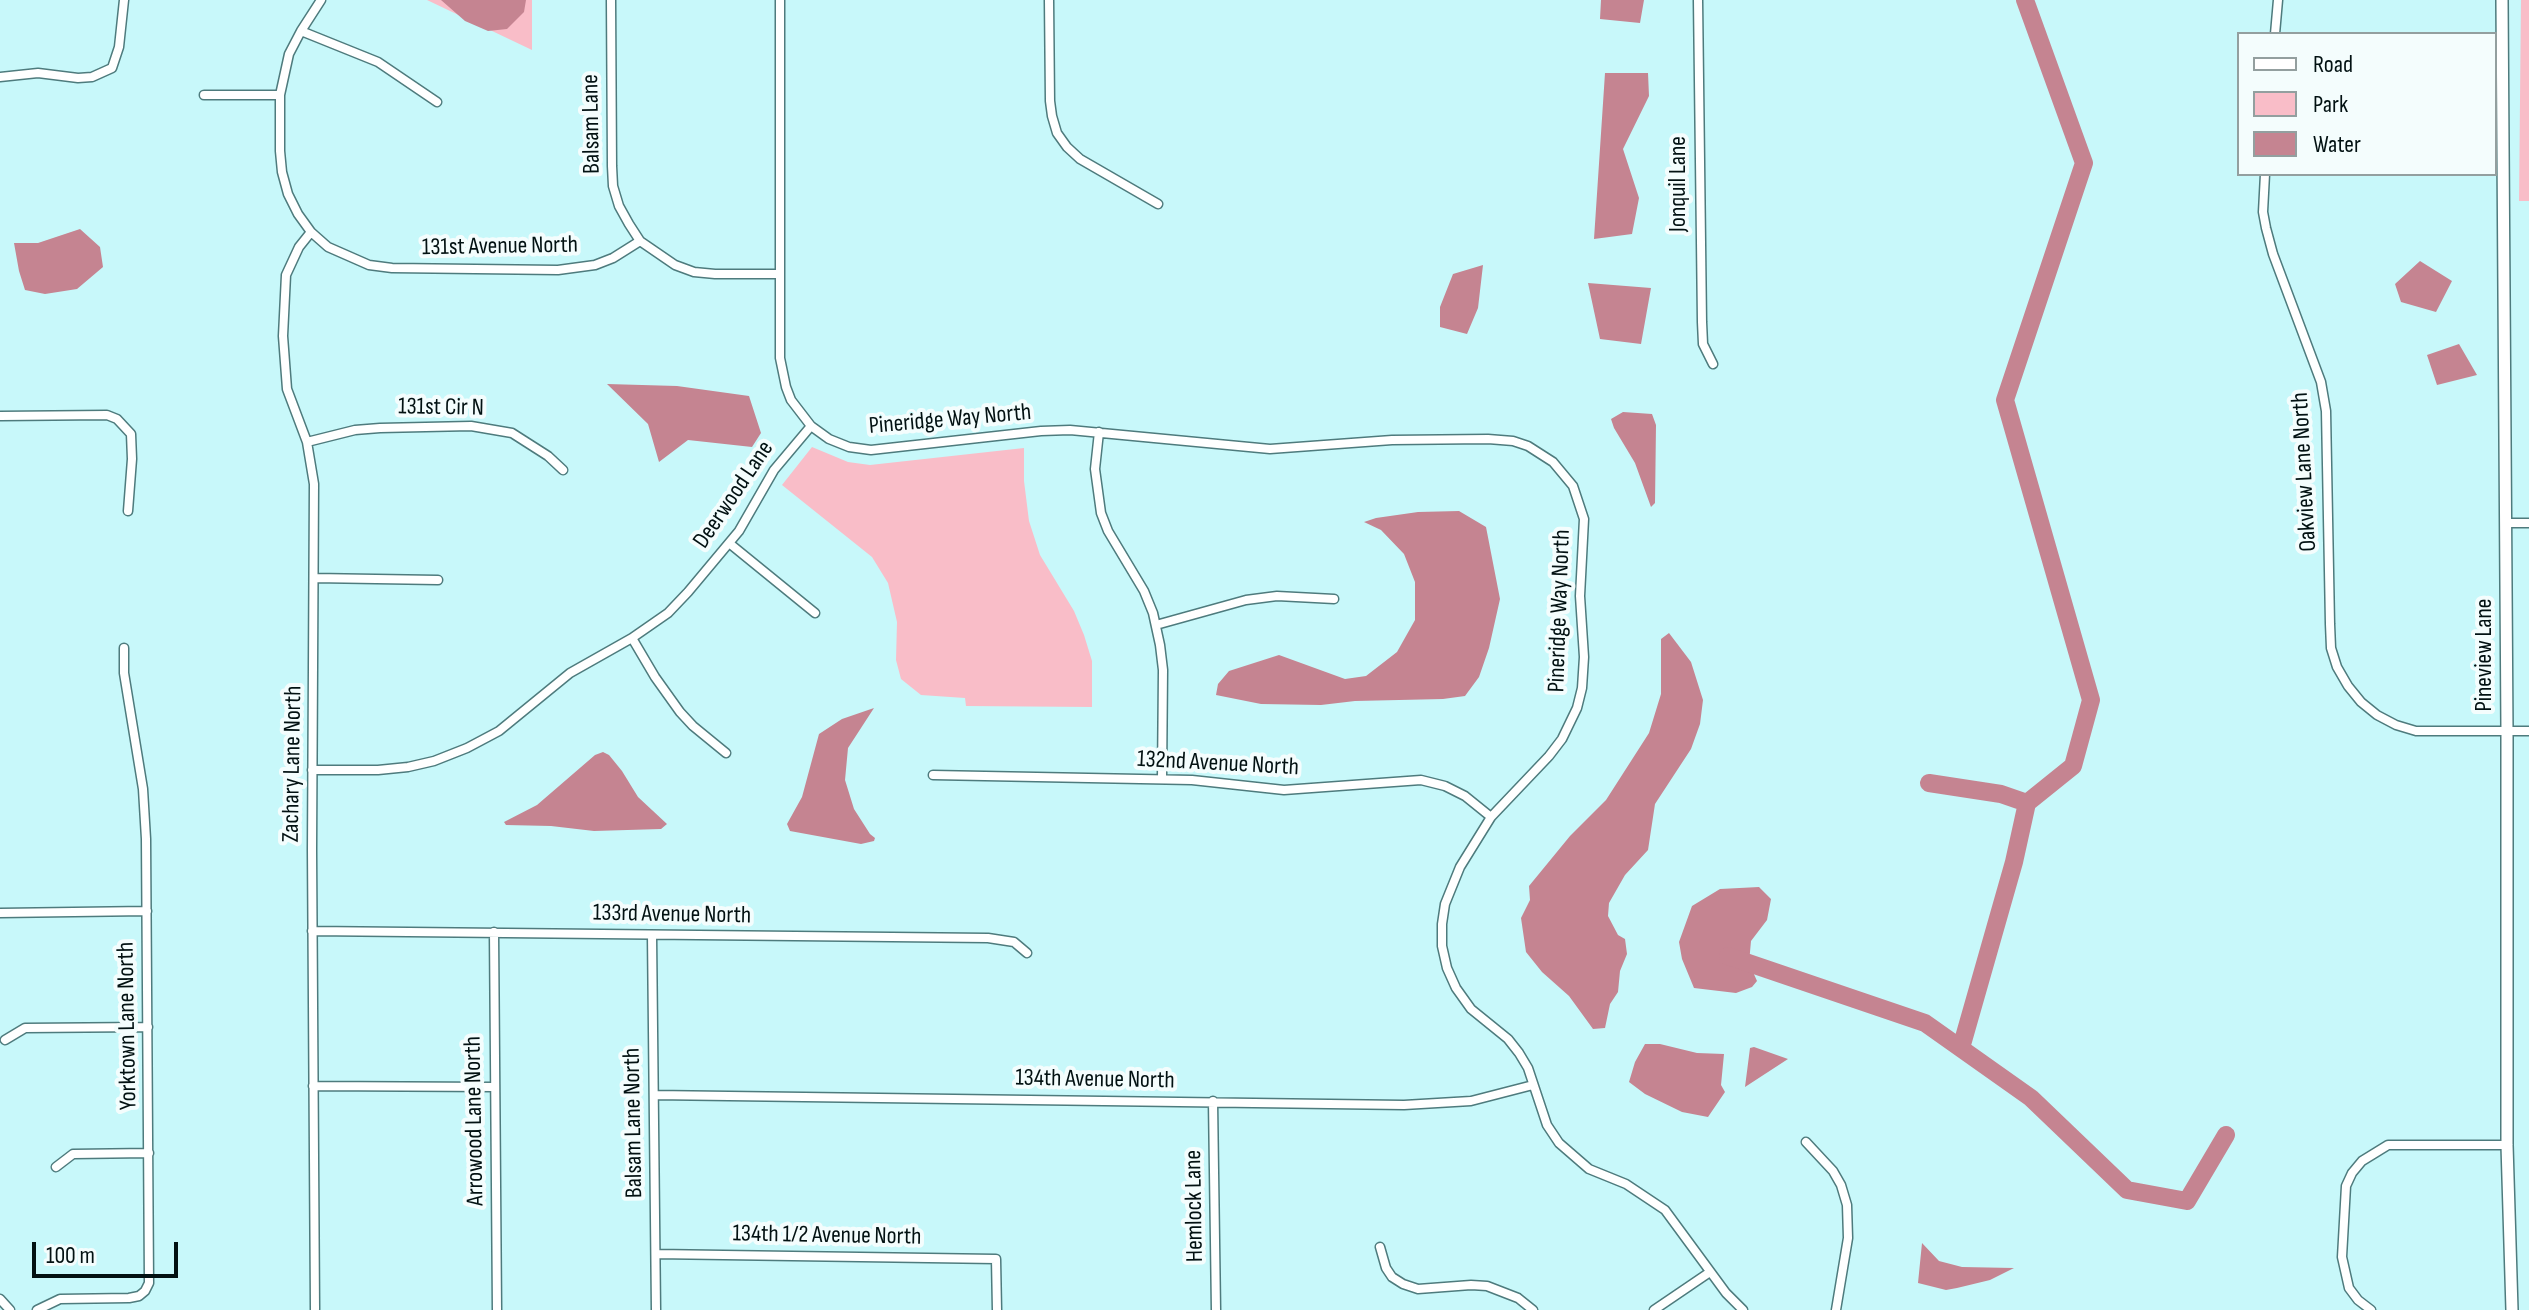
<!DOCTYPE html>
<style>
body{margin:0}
#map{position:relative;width:2529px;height:1310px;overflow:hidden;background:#c8f8fa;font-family:"Sofia Sans Condensed",sans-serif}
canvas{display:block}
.legend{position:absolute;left:2237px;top:32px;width:260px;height:144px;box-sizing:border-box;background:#f4fdfd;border:2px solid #939f9f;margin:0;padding:10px 14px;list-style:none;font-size:24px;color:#021112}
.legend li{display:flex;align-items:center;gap:16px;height:40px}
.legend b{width:40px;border:2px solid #939f9f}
.scale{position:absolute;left:32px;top:1242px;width:146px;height:36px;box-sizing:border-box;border:4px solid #021112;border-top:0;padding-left:10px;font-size:24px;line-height:28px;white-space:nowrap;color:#021112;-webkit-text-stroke:6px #f4fdfd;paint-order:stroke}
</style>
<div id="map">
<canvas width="2529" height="1310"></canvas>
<ul class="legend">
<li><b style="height:10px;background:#fff"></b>Road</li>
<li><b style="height:22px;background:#f9bdc8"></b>Park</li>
<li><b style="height:22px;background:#c58491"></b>Water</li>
</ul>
<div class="scale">100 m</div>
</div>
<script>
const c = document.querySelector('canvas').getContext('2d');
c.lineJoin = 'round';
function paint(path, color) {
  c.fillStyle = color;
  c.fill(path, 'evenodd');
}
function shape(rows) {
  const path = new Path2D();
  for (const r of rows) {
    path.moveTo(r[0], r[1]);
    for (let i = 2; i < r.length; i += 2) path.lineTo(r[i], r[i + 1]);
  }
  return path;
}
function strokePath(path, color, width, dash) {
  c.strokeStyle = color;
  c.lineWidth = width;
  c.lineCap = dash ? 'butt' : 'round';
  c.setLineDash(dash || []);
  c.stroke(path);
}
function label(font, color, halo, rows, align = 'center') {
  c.font = font + ' "Sofia Sans Condensed",sans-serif';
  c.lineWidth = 8;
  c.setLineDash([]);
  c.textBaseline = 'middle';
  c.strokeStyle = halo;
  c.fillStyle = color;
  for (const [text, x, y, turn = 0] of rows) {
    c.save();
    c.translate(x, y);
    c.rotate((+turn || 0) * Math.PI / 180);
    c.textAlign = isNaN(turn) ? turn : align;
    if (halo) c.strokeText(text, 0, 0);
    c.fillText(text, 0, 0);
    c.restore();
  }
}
paint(shape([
 [427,0,532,0,532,50],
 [2521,0,2529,0,2529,201,2519,201],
 [812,447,848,462,870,465,1024,448,1024,481,1029,521,1040,555,1074,611,1084,635,1092,661,1092,707,966,706,965,698,921,695,901,679,896,660,897,622,888,583,872,557,782,485]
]), '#f9bdc8');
paint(shape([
 [441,0,526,0,524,12,507,29,488,31,465,21],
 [1601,0,1644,0,1640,23,1600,19],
 [1605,73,1648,73,1649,96,1623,149,1639,198,1632,234,1594,239],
 [80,229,100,247,103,267,77,289,45,294,25,290,19,271,14,243,38,243],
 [2420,261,2452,281,2436,312,2401,302,2395,284],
 [1483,265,1478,308,1467,334,1440,327,1440,307,1453,274],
 [1588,283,1651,288,1641,344,1600,339],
 [2459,344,2477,375,2437,385,2427,355],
 [607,384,677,386,749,396,761,433,752,447,688,440,659,462,648,424],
 [1623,412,1652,414,1656,425,1655,503,1651,507,1635,463,1614,428,1611,419],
 [1459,511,1486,527,1500,599,1489,648,1479,677,1465,696,1443,699,1355,701,1321,705,1261,704,1216,695,1218,684,1229,671,1279,655,1345,679,1366,676,1397,652,1415,620,1415,582,1404,554,1381,530,1364,522,1376,518,1418,512],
 [1669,633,1691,662,1703,700,1700,724,1691,749,1655,804,1648,850,1625,875,1609,903,1608,916,1618,935,1625,939,1627,954,1620,971,1618,992,1610,1004,1605,1028,1593,1029,1569,996,1542,972,1526,952,1521,918,1530,900,1529,886,1570,836,1606,800,1649,733,1661,694,1661,639],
 [874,708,848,748,845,780,854,809,870,834,875,838,874,841,861,844,790,831,787,824,802,797,819,734,842,719],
 [603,752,609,755,622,771,638,797,667,824,661,829,594,831,551,826,506,825,504,822,537,805,595,755],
 [1759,887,1771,899,1767,920,1751,941,1749,963,1757,981,1752,987,1736,993,1694,988,1682,959,1679,942,1692,906,1720,889],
 [1645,1044,1660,1044,1697,1053,1724,1054,1721,1085,1725,1092,1708,1117,1682,1112,1645,1094,1629,1082,1635,1062],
 [1754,1047,1788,1059,1745,1087,1750,1048],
 [1922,1243,1939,1261,1962,1267,2014,1268,1990,1280,1957,1288,1946,1290,1918,1283]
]), '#c58491');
strokePath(shape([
 [1929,783,2001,794,2027,803],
 [1728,956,1925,1023,2031,1098,2127,1190,2187,1201,2226,1135],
 [1961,1048,2014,862,2027,803,2073,766,2091,700,2005,400,2084,163,2025,0]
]), '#c58491', 18);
const street = shape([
 [321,0,301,31,289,54,280,95,280,151,282,172,288,194,298,214,311,232,328,247,369,265,392,268,558,270,595,265,613,258,640,241],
 [611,0,612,166,613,186,619,206,629,224,640,241,675,265,694,272,715,274,780,274],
 [1049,0,1050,101,1052,116,1057,133,1067,147,1080,159,1158,204],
 [1698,0,1702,322,1703,344,1713,364],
 [301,31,378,62,437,102],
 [2275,34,2278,0],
 [0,77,38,73,78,78,92,77,112,68,119,47,124,0],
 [204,95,280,95],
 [2265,174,2263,212,2266,228,2273,254,2321,382,2326,411,2330,624,2331,648,2337,667,2348,686,2361,702,2377,715,2396,725,2416,731,2529,731],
 [311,232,299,247,286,275,283,336,287,389,307,442,314,484,312,850,315,1309],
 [0,416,107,415,117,419,131,434,132,459,128,511],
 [811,426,829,439,849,447,871,450,1041,431,1070,430,1270,449,1392,440,1488,439,1513,441,1528,446,1553,462,1573,486,1584,519,1580,596,1584,657,1582,688,1577,708,1562,739,1549,756,1491,817,1460,867,1445,904,1442,924,1442,946,1447,968,1456,988,1471,1009,1508,1039,1519,1053,1528,1068,1547,1125,1559,1143,1589,1169,1626,1184,1665,1210,1726,1293,1743,1310],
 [1099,432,1095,469,1101,513,1108,531,1144,591,1153,613,1160,645,1163,670,1162,779],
 [307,442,355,430,380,428,471,426,512,433,548,456,563,470],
 [2506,523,2529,523],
 [729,543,815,613],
 [314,578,438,580],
 [1156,625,1246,600,1277,596,1334,599],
 [632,638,655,677,680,712,693,726,726,753],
 [312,770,378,770,408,767,434,761,467,748,499,731,570,673,632,638,668,613,688,592,739,531,774,470,811,426,791,400,786,387,780,358,780,0],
 [933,775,1192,780,1284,790,1421,780,1445,786,1465,796,1491,817],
 [0,913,147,911],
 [312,931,988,938,1014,942,1027,953],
 [494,932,497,1310],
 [652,935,656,1310],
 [5,1040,25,1028,148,1027],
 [313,1086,495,1087],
 [654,1095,1404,1105,1471,1101,1533,1085],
 [1213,1101,1216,1310],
 [1806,1142,1833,1171,1841,1185,1847,1205,1848,1238,1836,1310],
 [56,1167,73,1154,149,1153],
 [1380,1247,1386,1268,1392,1277,1403,1284,1418,1289,1471,1285,1487,1286,1518,1298,1533,1310],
 [656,1254,996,1259,997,1310],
 [0,1299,10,1310],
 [37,1310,60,1299,129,1298,139,1296,145,1291,149,1283,146,839,143,789,124,673,124,648],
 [1654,1310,1710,1272],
 [2371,1310,2358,1300,2349,1288,2342,1257,2346,1186,2352,1173,2362,1161,2388,1145,2507,1145]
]);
const secondary = shape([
 [2502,0,2507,731,2507,1145,2512,1310]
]);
strokePath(street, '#4e7b7d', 11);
strokePath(secondary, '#4e7b7d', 14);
strokePath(street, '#fff', 8);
strokePath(secondary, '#fff', 11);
label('24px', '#021112', '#f4fdfd', [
 ["Balsam Lane",592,124,-91],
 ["Jonquil Lane",1679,184,-90],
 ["131st Avenue North",500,247,-1],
 ["131st Cir N",441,408,1],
 ["Pineridge Way North",950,420,-5],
 ["Oakview Lane North",2305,472,-93],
 ["Deerwood Lane",734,495,-56],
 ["Pineridge Way North",1560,611,-88],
 ["Pineview Lane",2485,655,-90],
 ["Zachary Lane North",293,764,-89],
 ["132nd Avenue North",1218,764,3],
 ["133rd Avenue North",672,915,1],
 ["Yorktown Lane North",128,1026,-91],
 ["134th Avenue North",1095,1080,1],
 ["Arrowood Lane North",475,1121,-91],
 ["Balsam Lane North",634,1123,-91],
 ["Hemlock Lane",1195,1206,-91],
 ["134th 1/2 Avenue North",827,1236,1]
]);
</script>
